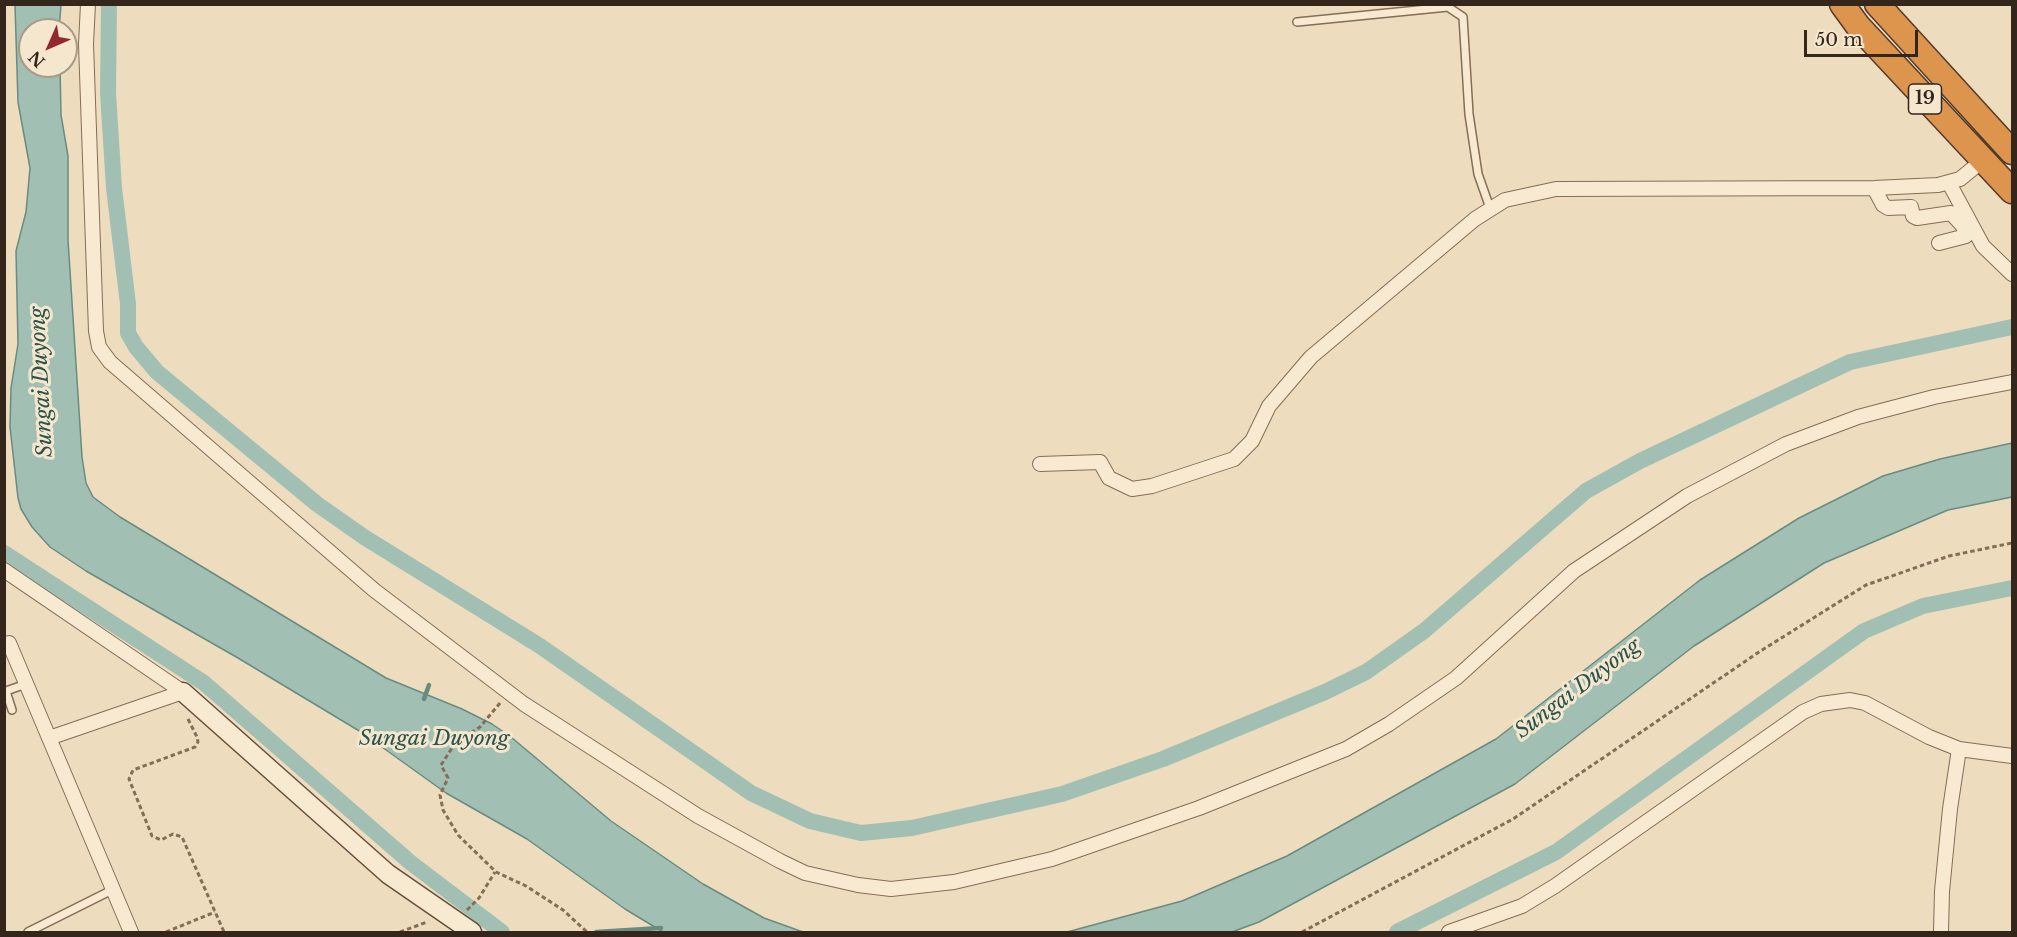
<!DOCTYPE html>
<style>
body{margin:0}
#map{position:relative;width:2017px;height:937px;overflow:hidden;background:#eddcbe;font-family:"Libre Baskerville",serif}
canvas{display:block}
.frame{position:absolute;inset:0;border:6px solid #35261c;pointer-events:none}
.north{position:absolute;left:18px;top:18px;width:60px;height:60px;box-sizing:border-box;background:#f5e7ce;border:2px solid #a89a87;border-radius:50%;rotate:225deg;font-size:16px;font-weight:700;line-height:24px;text-align:center;color:#35261c}
.north::after{content:'';display:block;margin:auto;width:21px;height:27px;background:#932830;clip-path:polygon(50% 0,100% 100%,50% 72%,0 100%)}
.scale{position:absolute;left:1804px;top:30px;width:114px;height:27px;box-sizing:border-box;border:3px solid #35261c;border-top:0;padding-left:8px;font-size:18px;line-height:21px;white-space:nowrap;color:#35261c;-webkit-text-stroke:4px #f5e7ce;paint-order:stroke}
</style>
<div id="map">
<canvas width="2017" height="937"></canvas>
<div class="frame"></div>
<div class="north">N</div>
<div class="scale">50 m</div>
</div>
<script>
const c = document.querySelector('canvas').getContext('2d');
c.lineJoin = 'round';
function paint(path, color) {
  c.fillStyle = color;
  c.fill(path, 'evenodd');
}
function shape(rows) {
  const path = new Path2D();
  for (const r of rows) {
    path.moveTo(r[0], r[1]);
    for (let i = 2; i < r.length; i += 2) path.lineTo(r[i], r[i + 1]);
  }
  return path;
}
function strokePath(path, color, width, dash) {
  c.strokeStyle = color;
  c.lineWidth = width;
  c.lineCap = dash ? 'butt' : 'round';
  c.setLineDash(dash || []);
  c.stroke(path);
}
function label(font, color, halo, rows, align = 'center') {
  c.font = font + ' "Libre Baskerville",serif';
  c.lineWidth = 6;
  c.setLineDash([]);
  c.textBaseline = 'middle';
  c.strokeStyle = halo;
  c.fillStyle = color;
  for (const [text, x, y, turn = 0] of rows) {
    c.save();
    c.translate(x, y);
    c.rotate((+turn || 0) * Math.PI / 180);
    c.textAlign = isNaN(turn) ? turn : align;
    if (halo) c.strokeText(text, 0, 0);
    c.fillText(text, 0, 0);
    c.restore();
  }
}
const water = shape([
 [15,5,61,5,59,30,30,30,30,66,60,66,61,115,68,156,68,240,82,457,86,483,93,497,120,517,386,678,462,709,492,724,511,737,611,821,703,884,764,918,803,932,663,932,625,909,527,839,446,793,361,732,238,658,86,571,50,547,32,527,21,509,18,498,10,427,11,388,18,344,16,251,26,212,30,168,18,102,15,5],
 [2012,443,2012,497,1948,510,1824,563,1694,646,1515,784,1259,922,1232,932,1067,932,1182,901,1287,856,1496,739,1700,580,1799,518,1883,476,1940,459,2012,443]
]);
paint(water, '#a2bfb4');
strokePath(water, '#698c81', 1.5);
strokePath(shape([
 [424,699,429,685],
 [596,932,661,928]
]), '#698c81', 4.5);
strokePath(shape([
 [109,4,108,93,114,188,128,304,128,333,136,347,157,372,317,504,364,537,540,646,751,793,810,821,861,833,912,828,1062,794,1163,759,1325,692,1366,672,1424,631,1586,491,1640,461,1850,362,2012,327],
 [4,553,204,683,411,863,502,932],
 [1397,932,1556,852,1864,631,1923,606,2012,588]
]), '#a2bfb4', 16);
const lane = shape([
 [1297,22,1448,7,1463,17,1469,114,1478,174,1490,208],
 [12,710,6,691,26,684],
 [28,932,112,890]
]);
const street = shape([
 [88,4,86,44,96,331,99,347,110,362,374,590,524,704,698,816,780,861,805,873,858,885,891,889,954,882,1052,859,1199,808,1346,749,1389,724,1456,678,1574,571,1687,496,1786,444,1858,417,1934,397,2012,382],
 [1949,183,1983,246,2012,274],
 [1874,188,1883,205,1888,208,1911,207,1913,216,1917,218,1951,213,1963,226,1966,236,1939,243],
 [1040,464,1100,462,1109,478,1132,489,1152,486,1234,459,1252,441,1269,406,1311,357,1475,219,1505,200,1556,189,1874,188,1938,185,1960,179,1982,161],
 [4,570,183,692],
 [9,643,131,932],
 [49,738,183,692],
 [1449,932,1522,906,1555,886,1803,712,1821,704,1850,700,1865,703,1929,737,1959,749,2012,756],
 [1941,932,1942,891,1950,809,1959,749]
]);
const secondary = shape([
 [183,692,388,874,472,932]
]);
const highway = shape([
 [1842,4,1858,26,2012,191],
 [1877,4,2012,152]
]);
strokePath(lane, '#856d57', 10);
strokePath(street, '#856d57', 16);
strokePath(secondary, '#674e3b', 21);
strokePath(highway, '#533b2c', 27);
strokePath(shape([
 [500,703,480,727,456,742,441,765,448,778,440,795,443,810,458,835,496,872,526,886,563,910,587,932],
 [188,719,197,737,198,742,195,747,133,770,129,779,152,836,161,840,173,834,182,837,224,932],
 [467,910,479,898,495,872],
 [166,932,215,912],
 [400,932,427,922],
 [1302,932,1513,819,1759,652,1866,585,1949,556,2012,543]
]), '#856d57', 3, [4.5, 3]);
strokePath(lane, '#f8ead1', 7);
strokePath(street, '#f8ead1', 14);
strokePath(secondary, '#f8ead1', 18);
strokePath(highway, '#dd954e', 24);
for (const [x, y, w] of [
 [1925,99,33]
]) {
  const box = new Path2D();
  box.roundRect(x - w / 2, y - 15, w, 30, 4.5);
  c.fillStyle = '#f5e7ce';
  c.fill(box);
  strokePath(box, '#35261c', 1.5);
}
label('bold 18px', '#35261c', null, [
 ["19",1925,99]
]);
label('italic 21px', '#2b544f', '#f5e7ce', [
 ["Sungai Duyong",42,382,-93],
 ["Sungai Duyong",1578,689,-37],
 ["Sungai Duyong",434,739]
]);
</script>
